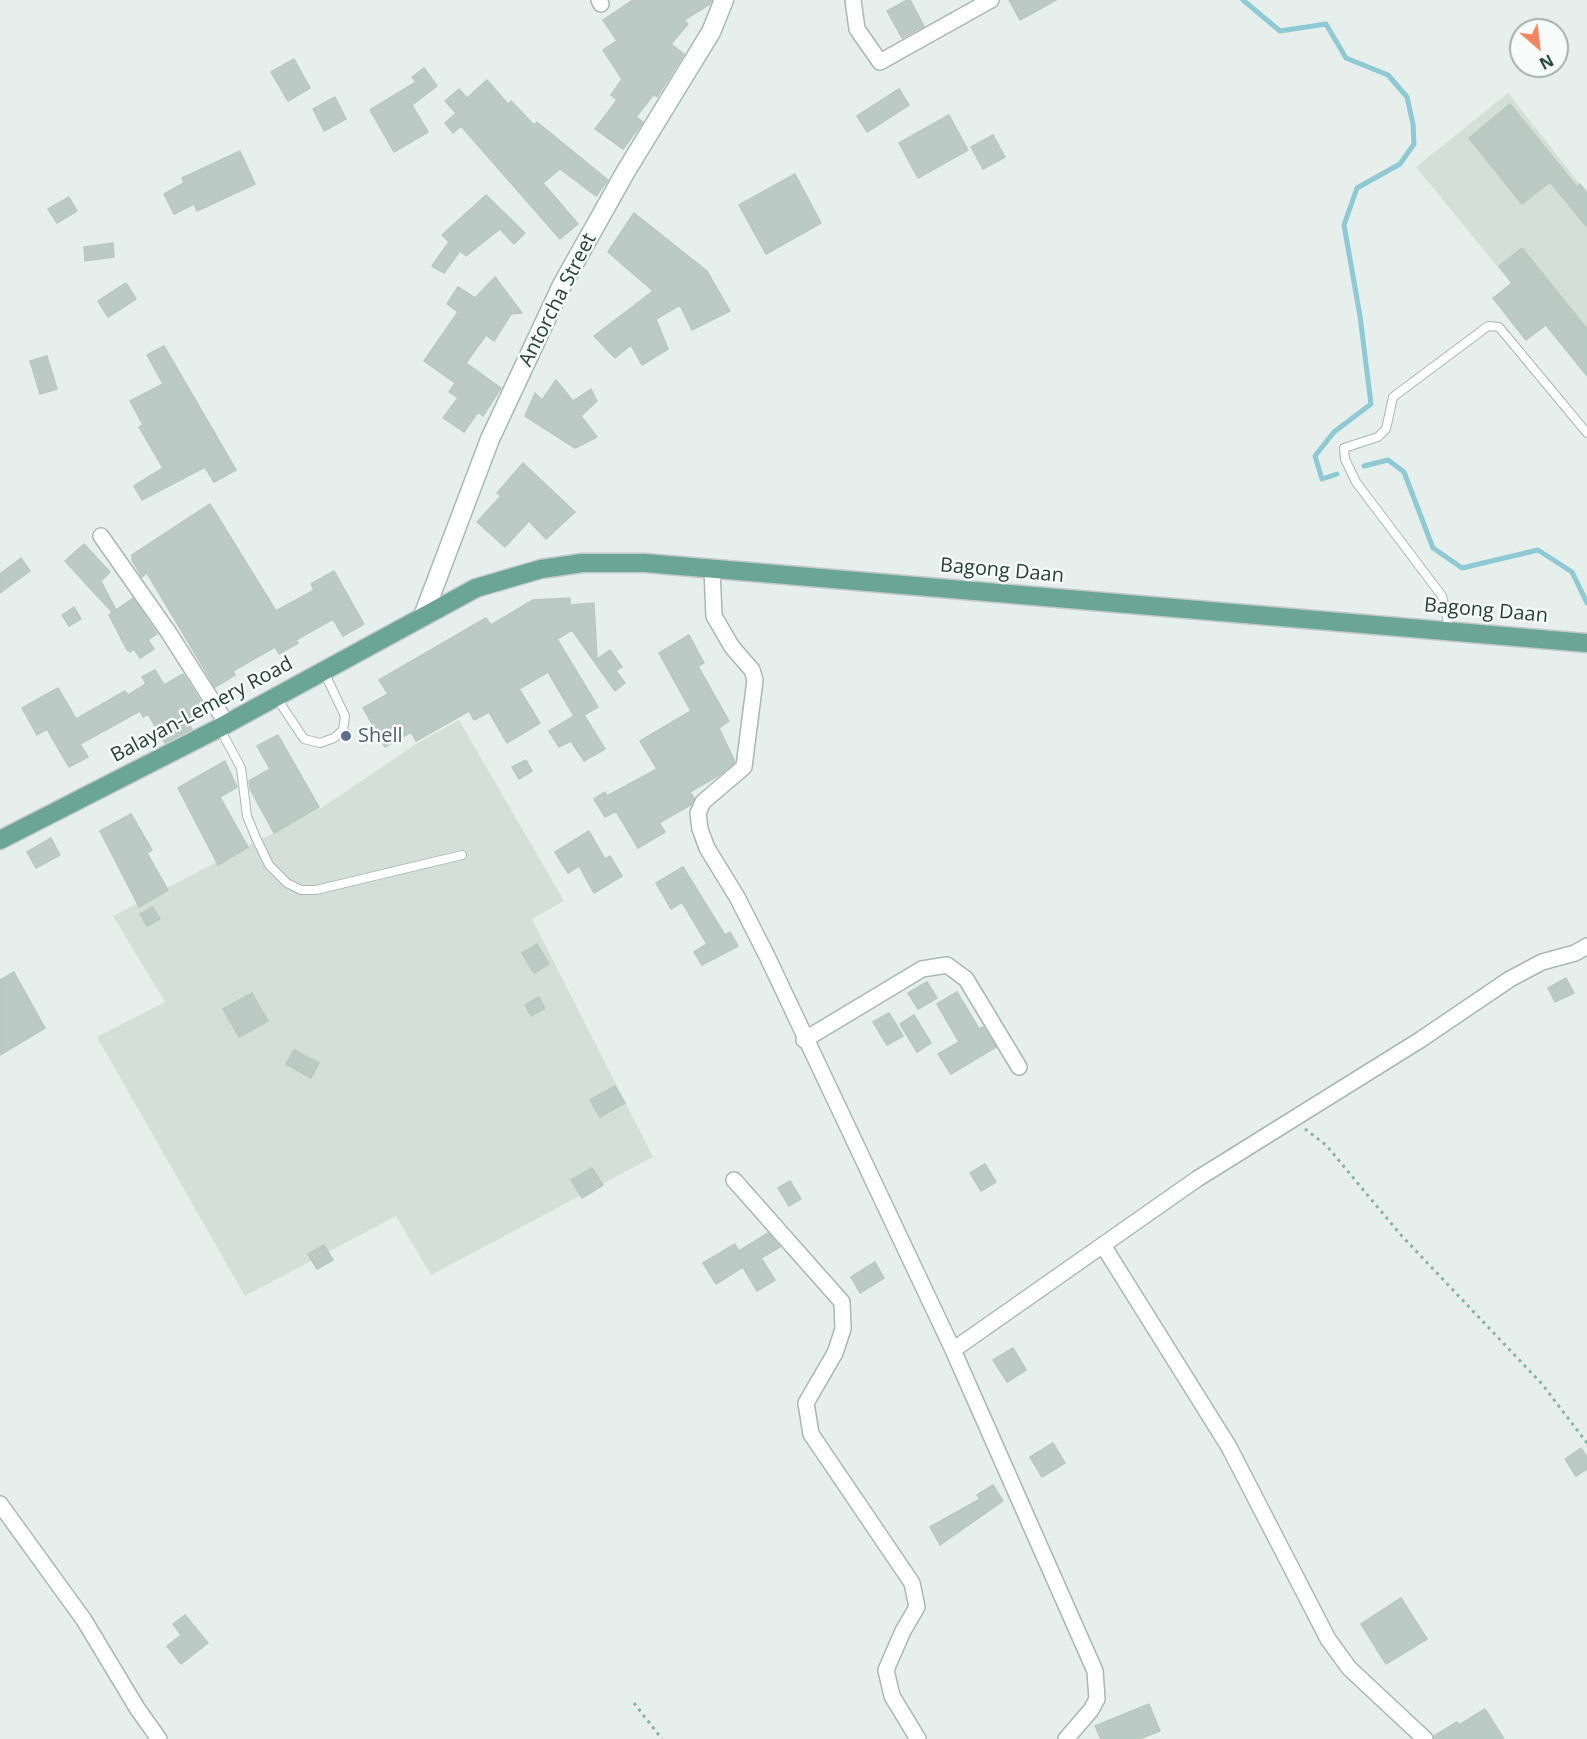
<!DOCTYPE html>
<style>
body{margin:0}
#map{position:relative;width:1587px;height:1739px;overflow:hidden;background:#e6efeb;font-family:"Open Sans",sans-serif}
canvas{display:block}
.north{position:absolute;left:1509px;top:18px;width:60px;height:60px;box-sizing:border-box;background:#f7fbf9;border:2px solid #a3b1ad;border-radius:50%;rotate:152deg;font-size:16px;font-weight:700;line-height:24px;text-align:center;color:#24423a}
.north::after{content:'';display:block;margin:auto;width:21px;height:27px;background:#f4845f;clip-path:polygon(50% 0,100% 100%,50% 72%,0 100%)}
</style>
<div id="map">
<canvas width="1587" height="1739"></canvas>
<div class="north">N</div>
</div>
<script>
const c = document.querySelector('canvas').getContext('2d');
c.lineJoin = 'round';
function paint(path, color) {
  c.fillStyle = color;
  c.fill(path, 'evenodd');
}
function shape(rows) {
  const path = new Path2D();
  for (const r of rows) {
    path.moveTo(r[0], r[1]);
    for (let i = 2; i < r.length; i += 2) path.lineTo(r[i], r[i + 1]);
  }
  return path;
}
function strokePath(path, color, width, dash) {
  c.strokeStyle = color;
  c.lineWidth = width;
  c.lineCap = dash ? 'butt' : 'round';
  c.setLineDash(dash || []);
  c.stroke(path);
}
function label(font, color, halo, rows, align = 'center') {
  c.font = font + ' "Open Sans",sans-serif';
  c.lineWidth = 5;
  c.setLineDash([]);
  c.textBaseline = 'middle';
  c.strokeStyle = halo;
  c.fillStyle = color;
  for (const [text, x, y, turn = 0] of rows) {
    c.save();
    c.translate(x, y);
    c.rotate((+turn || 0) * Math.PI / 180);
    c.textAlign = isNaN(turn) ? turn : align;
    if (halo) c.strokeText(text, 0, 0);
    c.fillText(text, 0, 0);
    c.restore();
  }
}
paint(shape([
 [1508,93,1587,193,1587,376,1416,167],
 [459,720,564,901,532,919,653,1157,431,1275,396,1216,245,1296,97,1037,165,1002,113,916,321,808,416,744]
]), '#d4dfda');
strokePath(shape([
 [1243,0,1280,31,1326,24,1346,58,1388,75,1407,97,1413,124,1414,144,1400,164,1357,188,1344,225,1360,316,1371,404,1334,432,1315,456,1322,479,1337,474],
 [1364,466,1388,460,1404,472,1433,548,1462,568,1538,550,1572,572,1587,603]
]), '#8ec9d4', 5);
const building = shape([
 [633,0,712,0,710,4,684,20,688,24,671,44,684,54,657,97,654,94,636,117,643,122,623,149,595,129,617,100,611,95,622,79,603,50,617,41,603,20,633,0],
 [907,0,910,0,924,26,902,38,887,11,907,0],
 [1009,0,1056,0,1020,20,1009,0],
 [294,59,310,88,288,101,271,72,294,59],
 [424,68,437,86,412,105,428,132,394,152,370,110,416,82,412,77,424,68],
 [487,80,508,104,511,101,534,125,537,122,608,180,596,196,560,169,543,183,578,224,560,239,461,126,453,133,445,123,456,113,445,101,459,89,467,98,487,80],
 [899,89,909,105,867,132,857,116,899,89],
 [335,97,346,119,324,131,313,109,335,97],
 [1510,104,1577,187,1580,184,1587,193,1587,227,1550,182,1522,204,1469,138,1510,104],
 [949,115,968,150,918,178,899,143,949,115],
 [993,135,1005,157,983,169,971,147,993,135],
 [240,151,255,184,197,211,194,204,174,214,164,194,184,183,182,178,240,151],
 [795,174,821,223,766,254,739,205,795,174],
 [486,195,525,233,514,244,500,229,466,256,460,251,444,273,432,266,449,242,442,235,486,195],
 [69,197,77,211,57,223,48,209,69,197],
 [634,213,707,271,730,311,692,330,680,305,656,319,668,349,642,365,631,345,615,358,594,336,653,291,608,252,634,213],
 [113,243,114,257,85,261,84,247,113,243],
 [1522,248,1587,329,1587,376,1546,325,1526,340,1493,298,1512,283,1499,266,1522,248],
 [495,277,522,313,511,314,494,341,486,335,466,363,501,388,483,416,478,412,464,432,443,418,458,398,449,392,455,383,424,361,458,312,447,304,458,287,475,298,495,277],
 [126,283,136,299,108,317,98,301,126,283],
 [164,346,236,470,214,482,205,467,142,500,134,486,163,468,139,427,143,425,130,401,163,384,147,355,164,346],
 [47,356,57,389,40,394,30,361,47,356],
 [556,380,573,401,591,389,597,401,581,416,597,437,575,448,525,416,535,393,542,400,556,380],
 [523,463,575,512,546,539,529,521,505,547,477,522,501,496,497,493,523,463],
 [210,504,276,611,314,590,311,584,334,571,364,624,343,636,333,619,296,640,298,643,279,654,275,647,233,671,235,675,215,687,147,573,142,577,132,560,132,555,210,504],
 [84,544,110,572,101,581,116,610,133,598,157,634,148,640,154,649,140,658,134,649,130,652,127,650,109,615,112,612,65,561,84,544],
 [21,558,30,571,0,593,0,574,21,558],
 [570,598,570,605,594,603,597,659,610,650,622,667,616,671,625,683,615,691,572,630,557,639,598,707,584,715,605,749,584,761,571,741,559,747,549,731,574,716,548,672,519,689,540,723,507,743,489,712,474,720,469,711,416,741,411,732,385,747,363,708,388,694,379,680,486,618,491,625,533,600,570,598],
 [74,607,81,619,69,626,62,615,74,607],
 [689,635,704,663,698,666,729,721,719,728,735,762,721,774,690,792,694,798,692,804,659,823,665,832,638,848,616,811,605,817,594,799,605,792,607,796,657,769,640,741,691,711,659,653,689,635],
 [155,670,164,685,183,674,208,713,189,724,192,729,165,743,148,714,143,717,140,711,80,744,88,757,69,767,47,729,37,735,22,708,58,688,76,719,125,691,128,695,146,684,142,677,155,670],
 [278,735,319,807,274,833,250,789,249,781,270,769,257,746,278,735],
 [526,760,532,771,519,779,512,767,526,760],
 [225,761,237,787,220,797,248,847,218,865,178,788,225,761],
 [131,814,152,850,147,853,168,890,139,907,100,831,131,814],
 [589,831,605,859,610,856,622,876,594,893,579,866,568,873,555,852,589,831],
 [51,838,60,855,36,868,27,852,51,838],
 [683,867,725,935,730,932,738,946,702,965,694,952,707,944,682,902,671,909,656,883,683,867],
 [153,907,160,919,147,926,140,914,153,907],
 [537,944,549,964,534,973,522,953,537,944],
 [14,972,45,1028,0,1055,0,980,14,972],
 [1566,978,1574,993,1555,1002,1548,988,1566,978],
 [927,982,937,998,918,1009,908,993,927,982],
 [957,992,979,1029,983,1027,996,1047,951,1074,938,1054,959,1042,937,1004,957,992],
 [252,993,268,1021,239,1037,223,1009,252,993],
 [539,997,545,1008,531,1016,525,1005,539,997],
 [889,1013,903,1036,887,1045,873,1022,889,1013],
 [914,1015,931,1043,917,1052,900,1024,914,1015],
 [294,1050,319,1063,311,1078,286,1064,294,1050],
 [615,1086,625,1103,600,1117,590,1100,615,1086],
 [985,1164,996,1182,981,1191,970,1173,985,1164],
 [592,1168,603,1185,582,1198,571,1180,592,1168],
 [790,1181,801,1199,789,1206,778,1188,790,1181],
 [768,1233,780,1247,761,1258,775,1280,757,1291,743,1267,716,1284,703,1263,735,1244,739,1251,768,1233],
 [324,1245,333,1260,317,1269,308,1254,324,1245],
 [875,1262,884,1278,860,1293,851,1277,875,1262],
 [1013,1348,1026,1370,1007,1382,993,1360,1013,1348],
 [1053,1443,1065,1463,1042,1477,1030,1457,1053,1443],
 [1581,1448,1587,1457,1587,1469,1576,1476,1565,1459,1581,1448],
 [993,1485,1003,1501,940,1545,930,1527,980,1499,977,1495,993,1485],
 [1401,1598,1427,1639,1386,1664,1361,1624,1401,1598],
 [185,1615,208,1643,181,1664,167,1646,181,1635,173,1624,185,1615],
 [1149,1704,1160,1731,1139,1739,1101,1739,1095,1726,1149,1704],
 [1485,1709,1504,1739,1434,1739,1434,1736,1457,1722,1459,1725,1485,1709]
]);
paint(building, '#bbcac4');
strokePath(building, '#b8c9c2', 1.5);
const service = shape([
 [1450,631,1442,596,1356,482,1345,459,1344,448,1378,437,1386,429,1393,397,1488,326,1499,327,1587,433],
 [276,697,304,739,320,743,334,738,343,730,345,716,324,672],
 [220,729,241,768,247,816,256,838,269,865,287,883,301,890,316,890,462,855]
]);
const minor = shape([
 [599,0,601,4],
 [853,0,857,29,880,62,991,0],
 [101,536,169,633,227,724],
 [712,569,714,616,732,647,752,670,755,680,744,767,703,802,698,813,700,829,707,848,737,897,767,956,953,1350,1095,1671,1097,1699,1091,1710,1066,1739],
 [804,1040,922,969,947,965,966,979,1019,1067],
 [734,1180,842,1302,843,1329,835,1353,806,1403,811,1434,912,1583,917,1607,903,1631,886,1670,892,1696,918,1739],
 [1104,1247,1229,1447,1328,1639,1349,1668,1425,1739],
 [953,1350,1197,1179,1420,1040,1510,979,1542,962,1575,953,1587,946],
 [0,1504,84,1620,137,1708,159,1739]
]);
const secondary = shape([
 [423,616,490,439,562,285,626,171,711,32,724,0]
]);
const primary = shape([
 [0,840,219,728,476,588,541,569,582,563,645,563,1587,643]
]);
strokePath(service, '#a8b8b2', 10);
strokePath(minor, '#a8b8b2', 18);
strokePath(secondary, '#a4bbb3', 21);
strokePath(primary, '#c2cac8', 21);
strokePath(shape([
 [1305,1129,1326,1145,1400,1234,1542,1384,1587,1443],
 [634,1703,662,1739]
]), '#86b3a5', 3, [3, 4.5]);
strokePath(service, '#fff', 8);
strokePath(minor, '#fff', 15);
strokePath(secondary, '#fff', 18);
strokePath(primary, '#6aa596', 18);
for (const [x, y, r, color] of [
 [346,736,6,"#5c6f8a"]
]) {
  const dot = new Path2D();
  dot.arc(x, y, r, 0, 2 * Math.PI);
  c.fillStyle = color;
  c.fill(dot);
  strokePath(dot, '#f7fbf9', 2);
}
label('20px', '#24423a', '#f7fbf9', [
 ["Antorcha Street",558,300,-63],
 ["Bagong Daan",1002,571,5],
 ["Bagong Daan",1486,611,5],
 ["Balayan-Lemery Road",202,710,-28]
]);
label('20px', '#4e5e75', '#f7fbf9', [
 ["Shell",358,736]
], 'left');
</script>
